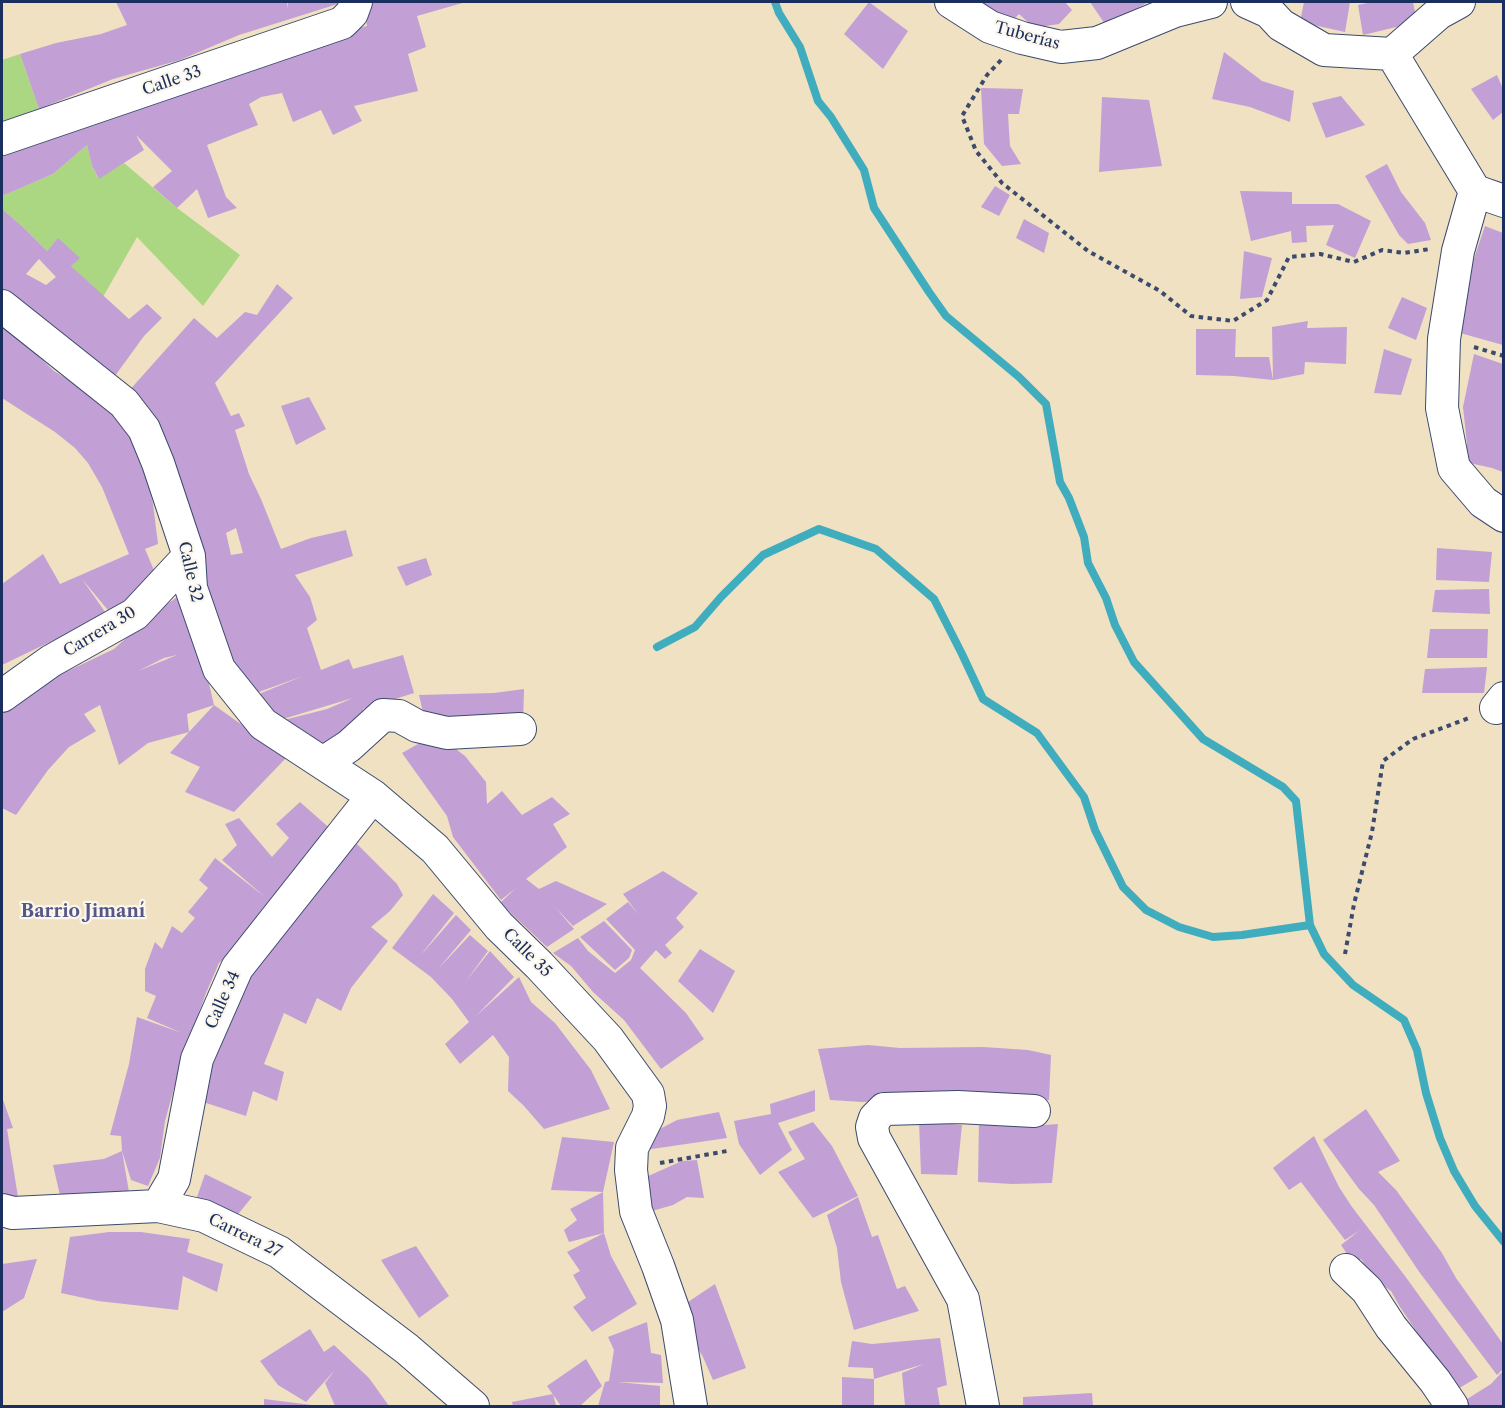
<!DOCTYPE html>
<meta charset="utf-8">
<style>
body{margin:0}
#map{position:relative;width:1505px;height:1408px;overflow:hidden;background:#efe1c1;font-family:"Libre Caslon Text",serif}
canvas{display:block}
.frame{position:absolute;inset:0;border:3px solid #1b2f5e;pointer-events:none}
</style>
<div id="map">
<canvas width="1505" height="1408"></canvas>
<div class="frame"></div>
</div>
<script>
const c = document.querySelector('canvas').getContext('2d');
c.lineJoin = 'round';
function paint(path, color) {
  c.fillStyle = color;
  c.fill(path, 'evenodd');
}
function shape(rows) {
  const path = new Path2D();
  for (const r of rows) {
    path.moveTo(r[0], r[1]);
    for (let i = 2; i < r.length; i += 2) path.lineTo(r[i], r[i + 1]);
  }
  return path;
}
function strokePath(path, color, width, dash) {
  c.strokeStyle = color;
  c.lineWidth = width;
  c.lineCap = dash ? 'butt' : 'round';
  c.setLineDash(dash || []);
  c.stroke(path);
}
function label(font, color, halo, rows, align = 'center') {
  c.font = font + ' "Libre Caslon Text",serif';
  c.lineWidth = 4.5;
  c.setLineDash([]);
  c.textBaseline = 'middle';
  c.strokeStyle = halo;
  c.fillStyle = color;
  for (const [text, x, y, turn = 0] of rows) {
    c.save();
    c.translate(x, y);
    c.rotate((+turn || 0) * Math.PI / 180);
    c.textAlign = isNaN(turn) ? turn : align;
    if (halo) c.strokeText(text, 0, 0);
    c.fillText(text, 0, 0);
    c.restore();
  }
}
paint(shape([
 [20,54,39,109,2,121,2,60],
 [87,145,92,166,98,178,124,163,177,208,240,255,203,306,137,237,103,297,71,266,58,239,47,251,22,226,2,209,2,196,53,174]
]), '#abd682');
strokePath(shape([
 [775,2,779,13,800,47,818,101,831,117,864,170,874,208,929,292,946,316,1019,377,1046,404,1060,482,1069,498,1084,537,1088,563,1106,598,1115,625,1134,662,1203,739,1283,787,1296,801,1310,925,1324,954,1353,985,1404,1020,1417,1050,1426,1093,1440,1138,1454,1171,1475,1206,1504,1242],
 [657,647,695,627,721,597,763,555,819,529,876,549,934,599,962,654,983,699,1037,733,1084,797,1095,830,1123,887,1146,910,1179,927,1213,937,1242,935,1310,925]
]), '#3fadbd', 8);
paint(shape([
 [116,2,287,2,288,9,288,2,344,2,239,35,180,60,113,79,39,109,20,54,56,43,101,34,127,25],
 [363,2,466,2,417,16,426,47,408,54,418,91,354,106,362,121,333,135,321,110,293,122,282,93,261,97,249,104,258,125,207,145,226,197,237,208,208,218,197,189,177,208,153,187,172,171,136,135,144,150,99,179,92,166,87,145,53,174,2,196,2,153,335,33,367,26],
 [869,2,908,31,883,69,844,34],
 [974,2,1065,2,1072,10,1059,24,1039,27,1029,23,1019,14,1010,23],
 [1090,2,1148,2,1107,27],
 [1304,2,1350,2,1345,32,1300,22],
 [1372,2,1413,2,1417,22,1363,35,1358,5],
 [1224,52,1262,81,1294,91,1290,122,1250,107,1212,99],
 [1497,75,1503,89,1503,112,1493,120,1471,89],
 [981,88,1023,89,1019,114,1008,114,1010,146,1021,164,1002,166,984,144],
 [1341,96,1365,125,1326,138,1312,103],
 [1102,97,1149,100,1162,166,1099,172],
 [1387,164,1401,192,1425,223,1431,240,1408,244,1399,235,1365,176],
 [995,186,1010,195,999,216,981,207],
 [1240,191,1292,192,1292,204,1338,204,1371,221,1355,258,1326,245,1334,225,1306,226,1307,242,1292,243,1291,231,1251,241],
 [2,209,22,226,47,251,58,238,80,258,71,266,129,319,147,304,162,318,144,336,112,380,87,361,65,335,61,340,2,296],
 [39,259,56,277,46,285,26,274],
 [1024,219,1049,233,1044,253,1016,238],
 [1485,226,1503,233,1503,345,1453,331,1466,282],
 [1244,251,1272,258,1262,297,1240,299],
 [277,284,293,298,215,383,231,416,239,413,245,426,235,430,249,474,261,499,281,549,311,538,346,530,353,556,295,575,310,597,317,620,307,628,321,670,349,659,353,669,403,655,414,693,363,709,366,717,325,754,280,721,327,709,353,698,273,722,254,696,303,676,245,697,127,393,194,318,217,338,245,312,257,315],
 [236,528,243,553,231,555,226,533],
 [1402,297,1427,308,1416,340,1388,328],
 [1308,321,1307,328,1347,327,1346,364,1305,362,1304,374,1273,380,1234,376,1196,375,1196,329,1236,329,1235,357,1269,357,1273,380,1272,327],
 [2,322,54,371,85,390,137,432,153,504,158,544,145,549,156,575,112,615,82,579,110,619,52,641,2,665,2,584,43,554,60,584,129,554,102,487,88,463,75,448,55,432,2,398],
 [1384,349,1412,359,1401,395,1374,393],
 [1474,354,1503,364,1503,472,1492,468,1465,462,1467,444,1463,407],
 [309,397,326,429,296,445,281,406],
 [1437,548,1492,552,1489,582,1436,580],
 [426,558,432,575,406,586,397,567],
 [1489,589,1490,614,1432,612,1435,590],
 [183,593,201,650,214,705,187,714,189,732,214,705,287,757,234,812,185,792,200,767,170,753,189,732,148,743,119,765,100,705,84,714,96,731,69,747,48,770,16,815,2,808,2,708,22,693,114,649,153,614],
 [177,655,138,671,164,658],
 [1430,629,1488,629,1487,658,1427,658],
 [1487,667,1484,693,1422,693,1425,669],
 [524,689,523,725,426,725,419,695,494,693],
 [436,734,465,756,486,782,487,804,502,791,522,815,552,797,570,814,553,824,567,847,526,879,539,889,556,881,607,904,573,926,554,906,574,929,547,947,500,903,516,888,501,900,453,837,447,816,402,753],
 [300,802,334,832,234,949,219,963,206,993,181,1063,165,1121,160,1158,148,1186,131,1180,122,1151,121,1136,110,1135,129,1064,137,1017,182,1033,147,1018,156,996,145,991,145,969,155,942,162,949,172,926,182,933,195,918,188,912,208,888,199,880,215,858,265,897,222,860,237,845,225,824,239,818,272,857,289,838,276,824],
 [355,842,397,884,403,895,390,911,371,927,388,941,351,988,341,1011,317,998,306,1024,284,1013,264,1064,284,1072,277,1101,253,1091,246,1116,194,1099,255,957],
 [663,871,698,893,676,918,684,927,665,945,672,953,665,959,656,950,640,968,686,1013,704,1039,661,1069,624,1020,593,992,571,966,553,953,578,938,588,951,615,973,631,960,635,950,606,919,628,902,639,915,623,894],
 [433,894,454,913,420,956,456,915,471,930,438,969,470,935,488,951,466,981,490,951,514,977,476,1016,519,977,531,1002,555,1023,591,1070,610,1109,544,1129,524,1106,508,1091,509,1057,493,1035,460,1064,445,1044,469,1022,452,999,431,977,392,948],
 [604,921,632,950,629,958,615,970,580,937],
 [700,949,735,971,713,1013,678,981],
 [868,1045,900,1048,983,1047,1028,1050,1051,1055,1049,1100,1021,1098,901,1099,862,1102,830,1100,818,1049],
 [815,1090,815,1111,778,1123,792,1150,760,1175,739,1144,734,1121,771,1114,770,1104],
 [2,1097,13,1128,7,1129,18,1197,2,1199],
 [1366,1109,1400,1161,1378,1172,1396,1190,1442,1253,1456,1278,1503,1344,1503,1369,1497,1375,1420,1273,1374,1205,1359,1189,1323,1140],
 [719,1112,727,1138,645,1150,656,1131,677,1120],
 [979,1119,1017,1127,1058,1124,1052,1183,1012,1184,978,1182],
 [919,1121,962,1125,957,1175,921,1174],
 [813,1122,832,1146,858,1196,813,1218,778,1172,805,1159,788,1132],
 [1314,1136,1339,1187,1352,1207,1405,1276,1478,1377,1456,1390,1400,1307,1391,1291,1373,1278,1361,1259,1354,1264,1341,1245,1360,1230,1345,1240,1301,1182,1289,1190,1273,1168],
 [562,1137,614,1142,603,1192,551,1190],
 [122,1151,129,1192,62,1204,53,1165,104,1159],
 [697,1160,704,1198,687,1197,673,1205,652,1211,646,1177,682,1161],
 [205,1174,252,1197,235,1218,196,1200],
 [603,1192,604,1233,611,1256,637,1304,592,1332,573,1307,586,1298,573,1275,580,1271,567,1252,604,1233,569,1242,564,1230,577,1220,570,1209],
 [858,1197,872,1237,878,1235,897,1289,905,1286,919,1311,854,1330,841,1282,837,1248,827,1215],
 [109,1232,141,1232,190,1239,187,1252,223,1264,217,1292,183,1276,186,1255,178,1310,98,1301,61,1293,70,1237],
 [416,1246,449,1296,419,1318,381,1260],
 [37,1259,24,1298,2,1312,2,1264],
 [715,1284,746,1368,713,1380,703,1357,694,1342,688,1302],
 [647,1322,651,1353,661,1355,663,1383,617,1382,660,1386,660,1406,598,1406,605,1382,609,1381,614,1350,608,1337],
 [310,1329,324,1352,334,1345,369,1378,389,1406,335,1406,325,1383,335,1370,306,1402,278,1385,260,1361],
 [940,1338,947,1385,937,1388,940,1406,905,1406,902,1373,924,1364,874,1379,873,1368,848,1367,852,1341,872,1344],
 [586,1359,602,1386,580,1406,561,1406,547,1386],
 [1503,1371,1503,1406,1456,1406,1491,1384],
 [842,1377,874,1379,874,1406,842,1406],
 [1092,1393,1093,1406,1023,1406,1023,1397],
 [553,1394,556,1406,513,1406,512,1402],
 [264,1399,312,1405,312,1406,264,1406]
]), '#c2a0d5');
const minor = shape([
 [951,2,990,27,1022,38,1061,47,1097,43,1175,11,1211,2],
 [1247,2,1269,12,1281,25,1324,50,1392,54,1439,13,1459,2],
 [1392,54,1475,191,1504,201],
 [2,139,342,23,352,13,356,2],
 [1475,191,1458,251,1444,339,1442,408,1454,468,1483,502,1504,516],
 [2,306,124,403,144,429,158,463,189,556,191,588,219,669,263,724,373,796,435,849,499,926,539,965,608,1039,648,1094,650,1106,648,1116,632,1148,631,1170,636,1211,658,1266,677,1320,691,1406],
 [2,696,51,661,135,614,189,556],
 [1496,708,1504,698],
 [323,763,349,746,383,715,399,716,417,726,447,733,520,729],
 [158,1206,174,1179,197,1059,237,968,373,796],
 [2,1210,13,1213,158,1206,204,1216,279,1252,407,1349,473,1406],
 [1346,1270,1367,1290,1391,1327,1435,1381,1452,1406],
 [983,1406,963,1299,874,1138,872,1127,875,1118,884,1109,958,1107,1034,1111]
]);
strokePath(minor, '#3b4a6d', 34);
strokePath(shape([
 [1001,60,987,75,962,116,976,151,1002,183,1088,251,1160,291,1191,316,1233,321,1267,300,1289,257,1320,254,1354,262,1382,250,1404,253,1430,249],
 [1474,347,1504,356],
 [1345,954,1354,904,1372,832,1383,761,1413,739,1469,718],
 [660,1163,727,1151]
]), '#3b4a6d', 4, [4.5, 4.5]);
strokePath(minor, '#fff', 32);
label('16px', '#1b2f5e', '#fbf7ec', [
 ["Tuberías",1027,36,15],
 ["Calle 33",172,81,-19],
 ["Calle 32",190,572,77],
 ["Carrera 30",100,632,-31],
 ["Calle 35",527,953,45],
 ["Calle 34",223,1000,-66],
 ["Carrera 27",245,1236,26]
]);
label('bold 18px', '#555788', '#fbf7ec', [
 ["Barrio Jimaní",83,912]
]);
</script>
